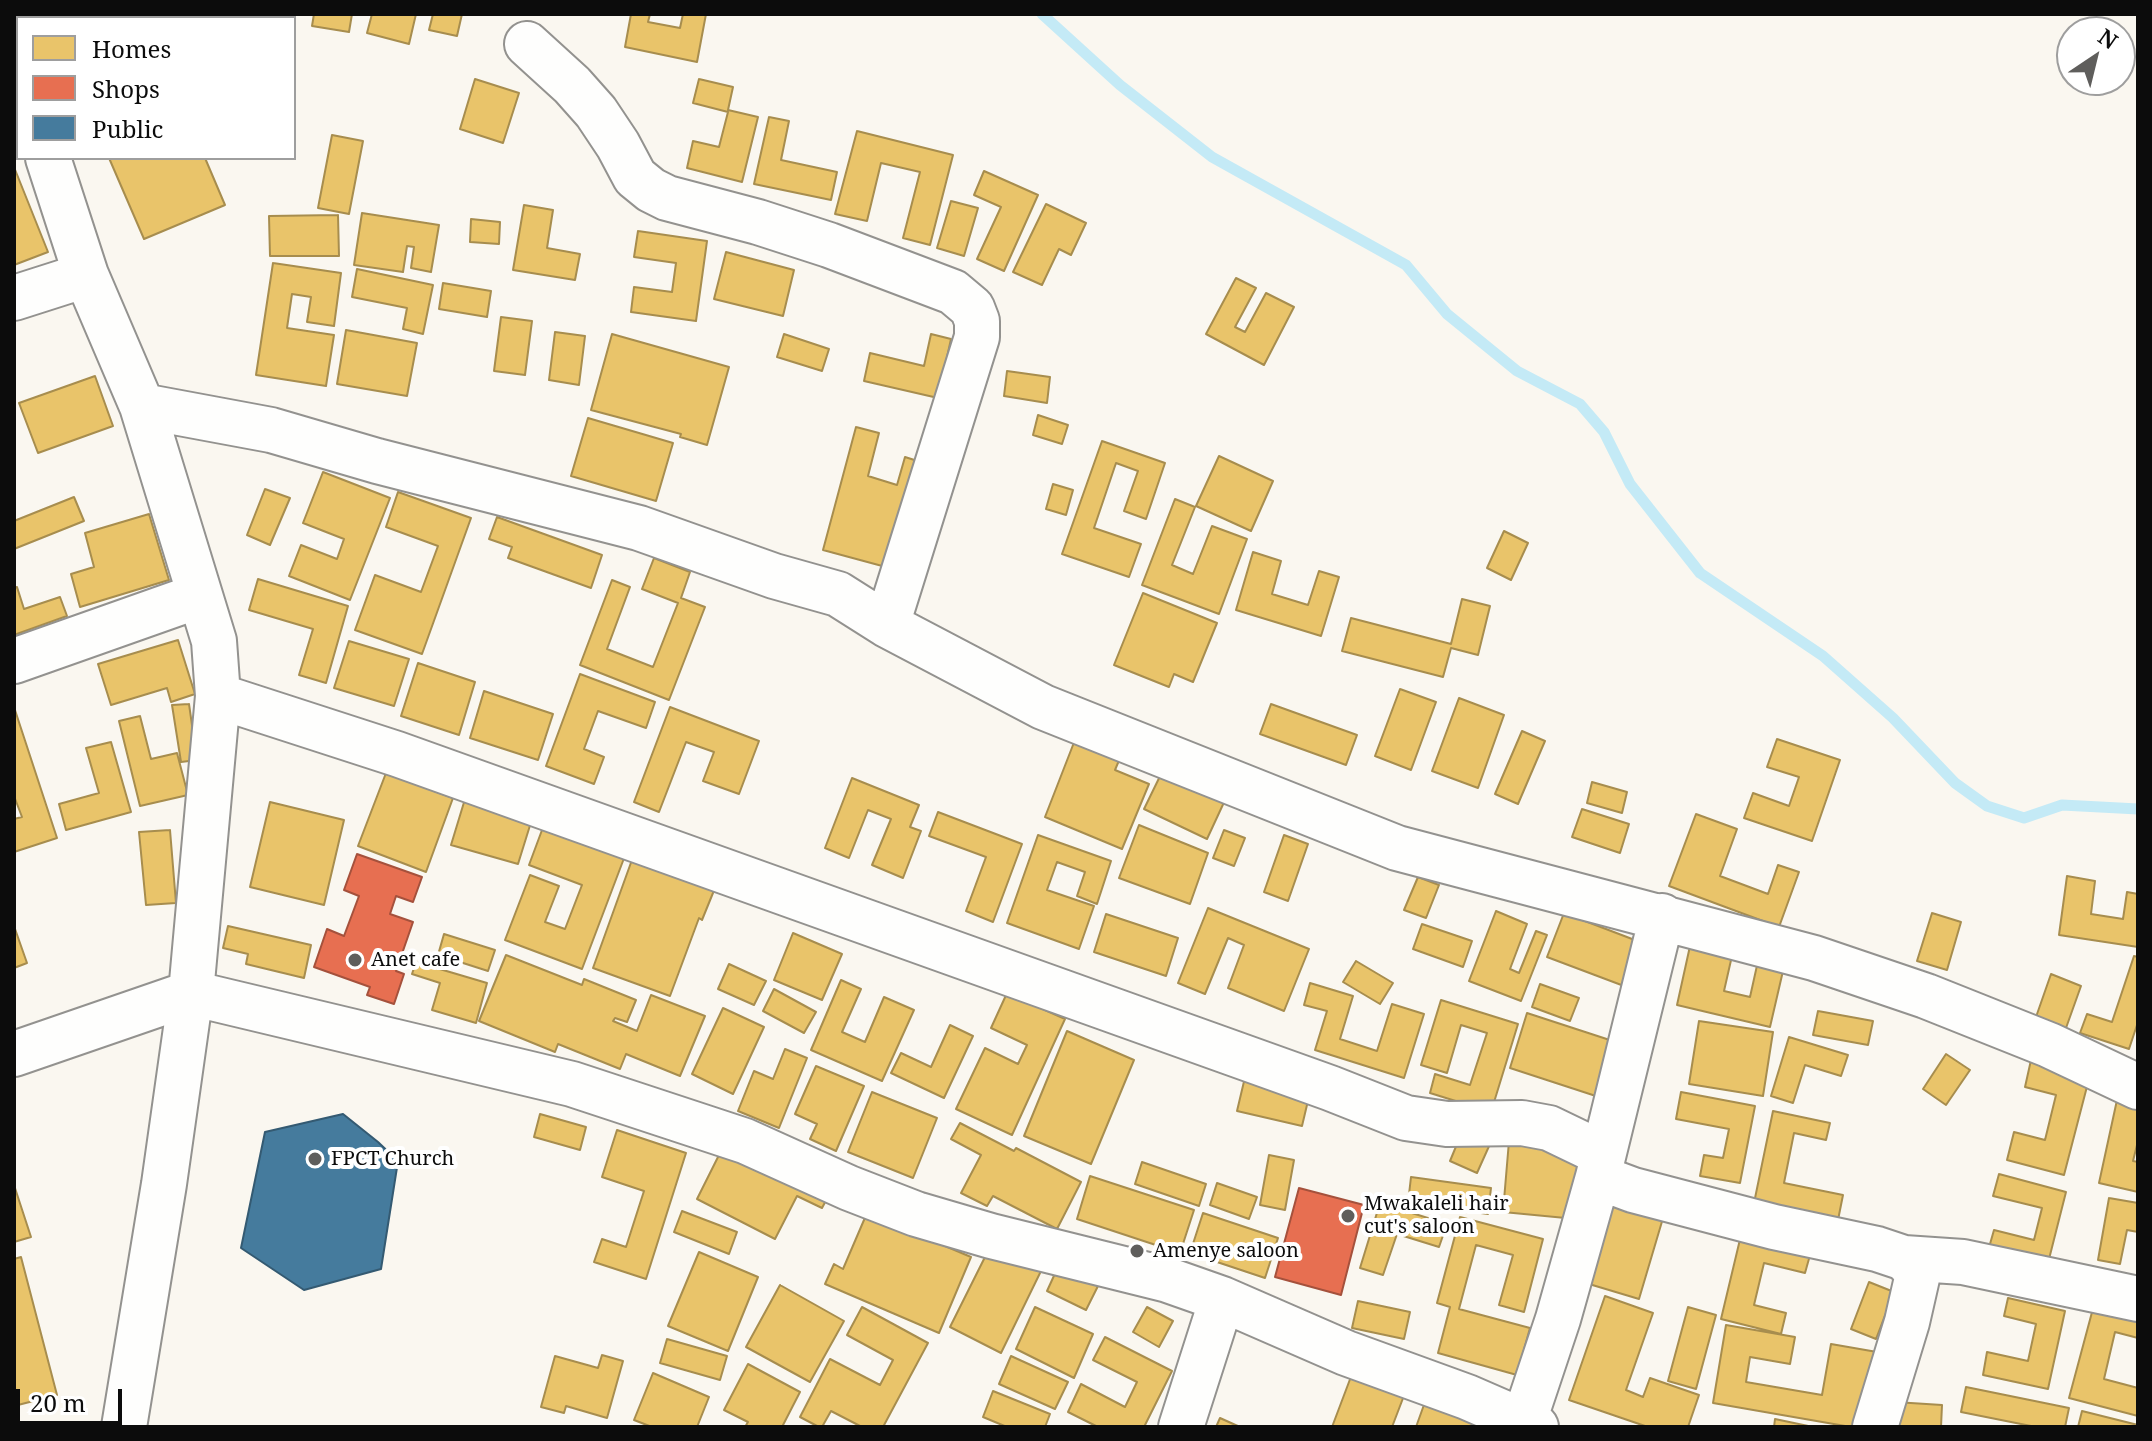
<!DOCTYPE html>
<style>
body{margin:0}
#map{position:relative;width:2152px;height:1441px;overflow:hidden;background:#faf7f0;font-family:"Noto Serif",serif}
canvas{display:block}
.frame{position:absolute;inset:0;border:16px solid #0c0c0c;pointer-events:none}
.legend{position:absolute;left:16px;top:16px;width:280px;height:144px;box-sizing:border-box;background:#fff;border:2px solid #9e9e9e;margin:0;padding:10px 14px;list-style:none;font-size:24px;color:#0c0c0c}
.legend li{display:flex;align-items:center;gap:16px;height:40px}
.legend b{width:40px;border:2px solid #9e9e9e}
.north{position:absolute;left:2056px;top:16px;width:80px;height:80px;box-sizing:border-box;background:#fff;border:2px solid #9e9e9e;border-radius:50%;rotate:35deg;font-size:22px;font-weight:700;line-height:32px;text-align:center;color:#0c0c0c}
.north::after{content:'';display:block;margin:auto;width:28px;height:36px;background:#5f5e5c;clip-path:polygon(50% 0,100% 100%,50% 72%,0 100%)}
.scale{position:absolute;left:16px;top:1389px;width:106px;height:36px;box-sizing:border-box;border:4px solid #0c0c0c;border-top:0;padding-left:10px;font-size:24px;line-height:28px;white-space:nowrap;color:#0c0c0c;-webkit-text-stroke:6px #fff;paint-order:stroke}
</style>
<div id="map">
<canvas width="2152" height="1441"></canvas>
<div class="frame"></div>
<ul class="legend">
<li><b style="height:22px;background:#e9c46a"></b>Homes</li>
<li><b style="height:22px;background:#e76f51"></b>Shops</li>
<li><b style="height:22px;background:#457b9d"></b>Public</li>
</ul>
<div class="north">N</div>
<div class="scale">20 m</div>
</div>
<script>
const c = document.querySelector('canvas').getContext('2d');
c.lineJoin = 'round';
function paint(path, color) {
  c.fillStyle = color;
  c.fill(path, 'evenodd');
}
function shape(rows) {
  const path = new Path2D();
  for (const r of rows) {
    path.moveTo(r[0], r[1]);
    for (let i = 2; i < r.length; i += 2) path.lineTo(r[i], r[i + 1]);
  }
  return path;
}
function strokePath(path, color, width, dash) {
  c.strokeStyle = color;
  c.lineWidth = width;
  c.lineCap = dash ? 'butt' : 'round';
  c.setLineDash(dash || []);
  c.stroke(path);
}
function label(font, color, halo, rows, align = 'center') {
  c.font = font + ' "Noto Serif",serif';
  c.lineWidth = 8;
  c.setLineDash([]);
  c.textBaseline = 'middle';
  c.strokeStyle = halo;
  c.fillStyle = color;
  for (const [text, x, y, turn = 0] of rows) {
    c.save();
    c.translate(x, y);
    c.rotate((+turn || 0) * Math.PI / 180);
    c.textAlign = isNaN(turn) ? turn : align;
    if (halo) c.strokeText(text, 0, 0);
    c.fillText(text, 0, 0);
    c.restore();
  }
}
const homes = shape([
 [142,14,157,14,158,18,132,18,142,14],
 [314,14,352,14,349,32,312,26,314,14],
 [372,14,416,14,409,44,367,33,372,14],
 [433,14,462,14,457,36,429,30,433,14],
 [631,14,650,14,648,22,680,28,683,14,706,14,697,62,625,47,631,14],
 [475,79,519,93,503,143,460,129,475,79],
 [699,79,733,87,728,110,758,117,742,182,687,168,693,141,719,147,728,112,693,103,699,79],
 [769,117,789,121,781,160,837,172,831,200,754,184,769,117],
 [857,131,953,155,930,245,903,238,920,172,881,163,867,221,835,214,857,131],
 [332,135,363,141,349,214,318,208,332,135],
 [109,158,205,158,225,205,144,239,109,158],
 [14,167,48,252,14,265,14,167],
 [984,171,1038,195,1004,271,977,259,1001,207,974,195,984,171],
 [951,201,978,208,964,256,937,248,951,201],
 [1046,204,1086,223,1071,255,1059,249,1042,285,1013,272,1046,204],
 [524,205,553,210,547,248,580,254,575,280,513,270,524,205],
 [362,213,439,225,431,272,411,268,414,247,407,246,403,272,354,265,362,213],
 [338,215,339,256,270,256,269,216,338,215],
 [471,219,500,222,499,244,470,242,471,219],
 [638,231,707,241,696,321,631,312,634,287,672,292,676,263,634,257,638,231],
 [726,252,794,270,783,316,714,299,726,252],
 [273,263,341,273,334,326,307,322,311,297,292,294,287,328,334,335,326,386,256,375,273,263],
 [357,269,433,285,423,334,403,329,407,308,352,297,357,269],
 [1236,278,1256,288,1235,327,1245,332,1266,293,1294,307,1264,365,1206,334,1236,278],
 [443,283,491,291,487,317,439,309,443,283],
 [501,317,532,321,525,375,494,371,501,317],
 [346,330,417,343,407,396,337,384,346,330],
 [555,332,585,336,579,385,549,380,555,332],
 [612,334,729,367,707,445,680,437,681,434,591,410,612,334],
 [784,334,829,349,822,371,777,357,784,334],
 [931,334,951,339,938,398,864,381,870,353,924,366,931,334],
 [1007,371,1050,377,1047,403,1004,396,1007,371],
 [95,376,113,426,38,453,19,403,95,376],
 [1038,415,1068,425,1062,444,1033,435,1038,415],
 [588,418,673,443,656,501,571,476,588,418],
 [856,427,879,433,868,476,897,485,905,457,927,464,897,570,823,550,856,427],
 [1102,441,1165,463,1146,519,1124,511,1138,471,1116,463,1094,528,1141,544,1129,577,1062,554,1102,441],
 [1219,456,1273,481,1251,531,1196,506,1219,456],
 [323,472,390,498,350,600,289,576,301,545,337,559,344,539,303,523,323,472],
 [1053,484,1073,490,1066,515,1046,509,1053,484],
 [265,489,290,498,270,545,247,535,265,489],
 [398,492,471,518,422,654,355,630,375,575,421,592,438,546,386,527,398,492],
 [74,497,84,521,14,549,14,521,74,497],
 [1175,499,1195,507,1172,565,1193,574,1212,526,1247,539,1219,614,1142,585,1175,499],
 [149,514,169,580,80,607,71,574,94,567,85,533,149,514],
 [497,517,602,555,591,588,508,558,512,547,489,539,497,517],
 [1504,531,1528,543,1511,580,1487,568,1504,531],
 [1253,552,1281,561,1272,594,1308,605,1319,571,1339,577,1321,636,1236,610,1253,552],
 [654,558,690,572,681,598,705,607,669,700,580,665,612,580,630,587,607,649,653,667,678,603,642,589,654,558],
 [258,579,348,606,326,683,299,675,313,629,249,610,258,579],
 [17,587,24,609,60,597,67,616,14,635,14,588,17,587],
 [1143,593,1217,623,1193,682,1174,674,1169,687,1114,665,1143,593],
 [1462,599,1490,606,1478,655,1451,648,1443,677,1342,651,1351,618,1451,644,1462,599],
 [178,640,195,694,171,702,167,688,111,705,98,664,178,640],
 [349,641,409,659,394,706,334,688,349,641],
 [418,663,475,682,459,735,401,716,418,663],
 [580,674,655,702,646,728,598,711,584,749,604,757,594,784,546,766,580,674],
 [1400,689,1436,702,1411,770,1375,756,1400,689],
 [484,691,553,714,538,760,470,738,484,691],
 [1459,698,1504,715,1478,788,1432,771,1459,698],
 [189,704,197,760,181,762,172,705,189,704],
 [1271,704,1357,735,1346,765,1260,734,1271,704],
 [14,707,57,838,14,852,14,819,22,817,14,796,14,707],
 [670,707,759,741,739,794,703,781,714,752,686,742,659,812,634,802,670,707],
 [140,716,151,759,177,753,188,795,140,806,119,721,140,716],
 [1080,727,1125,746,1115,770,1149,784,1122,849,1045,817,1080,727],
 [1522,731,1545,741,1518,804,1495,794,1522,731],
 [1777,739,1840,760,1812,841,1744,818,1753,793,1789,806,1799,777,1767,767,1777,739],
 [111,742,131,812,66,830,59,804,99,793,86,748,111,742],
 [1164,768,1226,798,1207,839,1144,809,1164,768],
 [386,773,453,798,426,872,358,846,386,773],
 [852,778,919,805,910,827,921,831,903,878,872,865,891,819,868,810,849,858,825,848,852,778],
 [1592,782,1627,792,1622,813,1587,803,1592,782],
 [465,799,532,819,518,864,451,845,465,799],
 [270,802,344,820,324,905,250,887,270,802],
 [1582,809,1629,824,1620,853,1572,837,1582,809],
 [938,812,1022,844,993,922,966,911,986,857,929,836,938,812],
 [1696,814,1737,829,1720,876,1768,894,1778,865,1799,872,1779,927,1669,886,1696,814],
 [545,822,626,853,582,969,505,940,530,875,559,886,545,922,565,929,582,885,529,865,545,822],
 [1139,825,1208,853,1190,904,1119,878,1139,825],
 [170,830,176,903,146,905,139,832,170,830],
 [1224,830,1245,838,1234,866,1213,858,1224,830],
 [1038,835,1111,861,1097,904,1077,896,1085,872,1057,862,1047,890,1094,906,1079,949,1007,923,1038,835],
 [1284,835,1308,844,1288,901,1264,892,1284,835],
 [633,857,715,888,702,920,699,918,670,996,593,968,633,857],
 [2067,876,2095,881,2091,914,2123,919,2127,892,2138,894,2138,947,2059,935,2067,876],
 [1418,877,1439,885,1426,918,1404,910,1418,877],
 [1208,908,1309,949,1284,1011,1228,988,1244,945,1228,938,1205,994,1178,983,1208,908],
 [1496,911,1527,924,1510,969,1519,973,1536,931,1547,935,1521,1001,1469,981,1496,911],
 [1564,913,1640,942,1624,986,1547,957,1564,913],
 [1932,913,1961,922,1947,970,1917,961,1932,913],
 [1106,914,1178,938,1166,976,1094,952,1106,914],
 [1422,924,1472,941,1463,967,1413,949,1422,924],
 [14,926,27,963,14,968,14,926],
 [228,926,311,945,304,978,246,964,248,954,223,948,228,926],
 [793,933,842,954,822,1000,774,980,793,933],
 [444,934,495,950,488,971,438,955,444,934],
 [1692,937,1734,947,1724,991,1750,997,1760,952,1786,958,1770,1027,1677,1005,1692,937],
 [506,955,582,985,584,979,636,1000,627,1022,615,1018,613,1021,637,1031,651,995,705,1016,680,1076,626,1054,620,1069,558,1044,555,1052,479,1021,506,955],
 [2134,956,2138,957,2138,1022,2129,1049,2080,1033,2087,1014,2112,1022,2134,956],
 [1356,961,1393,983,1380,1004,1343,982,1356,961],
 [416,962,487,983,476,1023,432,1010,440,983,412,974,416,962],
 [729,964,766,981,754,1005,718,989,729,964],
 [2051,974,2081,986,2066,1028,2036,1017,2051,974],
 [841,980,861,989,842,1032,865,1042,884,997,914,1010,882,1081,811,1050,841,980],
 [1310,983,1353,996,1340,1039,1377,1051,1392,1004,1424,1014,1404,1078,1315,1050,1327,1011,1304,1005,1310,983],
 [1540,984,1579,998,1570,1021,1532,1007,1540,984],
 [774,989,816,1012,804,1033,763,1011,774,989],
 [1007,993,1065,1019,1012,1135,956,1109,985,1048,1018,1064,1027,1045,991,1028,1007,993],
 [1441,1000,1518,1024,1491,1112,1430,1093,1435,1074,1470,1085,1487,1033,1461,1025,1447,1073,1421,1065,1441,1000],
 [723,1008,764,1027,733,1094,692,1074,723,1008],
 [1818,1011,1873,1021,1868,1045,1813,1035,1818,1011],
 [1527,1013,1622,1044,1605,1099,1510,1068,1527,1013],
 [1699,1021,1773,1032,1763,1096,1689,1084,1699,1021],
 [950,1025,973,1036,944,1098,891,1073,901,1053,931,1067,950,1025],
 [1067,1031,1134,1060,1091,1164,1024,1136,1067,1031],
 [1789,1037,1848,1055,1841,1076,1805,1065,1793,1103,1771,1096,1789,1037],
 [785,1049,807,1058,779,1128,738,1111,754,1071,773,1079,785,1049],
 [1946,1054,1970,1070,1946,1105,1923,1089,1946,1054],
 [2031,1060,2090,1075,2064,1175,2007,1160,2014,1132,2045,1140,2056,1095,2025,1087,2031,1060],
 [816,1066,864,1086,836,1151,810,1139,817,1124,795,1114,816,1066],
 [1246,1073,1311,1088,1302,1126,1237,1111,1246,1073],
 [872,1092,937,1118,913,1178,848,1152,872,1092],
 [1681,1092,1755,1106,1740,1183,1700,1176,1704,1155,1723,1158,1729,1129,1676,1119,1681,1092],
 [2117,1100,2138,1104,2138,1141,2133,1161,2138,1162,2138,1192,2099,1183,2117,1100],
 [1773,1111,1830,1123,1826,1140,1794,1133,1784,1183,1843,1195,1838,1220,1754,1203,1773,1111],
 [540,1114,586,1127,580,1150,534,1137,540,1114],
 [960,1123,1014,1151,1016,1148,1081,1182,1057,1229,993,1196,987,1206,961,1193,981,1155,951,1139,960,1123],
 [617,1130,686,1153,646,1279,594,1262,602,1239,626,1247,644,1191,602,1177,617,1130],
 [1462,1132,1490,1144,1477,1173,1450,1161,1462,1132],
 [726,1141,830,1193,822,1208,797,1196,775,1239,697,1199,726,1141],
 [1509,1141,1583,1148,1576,1219,1503,1212,1509,1141],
 [1269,1155,1294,1160,1285,1210,1260,1205,1269,1155],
 [1142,1162,1206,1184,1199,1206,1135,1184,1142,1162],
 [1999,1174,2066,1192,2047,1267,1988,1251,1994,1230,2034,1240,2042,1208,1993,1196,1999,1174],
 [1090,1176,1194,1210,1180,1253,1077,1219,1090,1176],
 [1411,1177,1491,1188,1488,1214,1408,1203,1411,1177],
 [1217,1183,1257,1197,1249,1219,1210,1205,1217,1183],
 [14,1185,31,1237,14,1242,14,1185],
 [1616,1194,1666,1208,1639,1299,1589,1284,1616,1194],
 [2109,1198,2138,1203,2138,1232,2127,1230,2120,1264,2098,1260,2109,1198],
 [1380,1203,1447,1224,1439,1247,1397,1234,1383,1275,1360,1268,1380,1203],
 [682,1211,737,1232,729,1254,674,1232,682,1211],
 [867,1213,971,1257,939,1333,825,1284,834,1264,843,1269,867,1213],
 [1203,1213,1278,1238,1265,1278,1190,1253,1203,1213],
 [1460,1217,1543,1239,1524,1312,1499,1305,1513,1255,1476,1245,1459,1309,1530,1328,1517,1375,1438,1353,1450,1307,1437,1303,1460,1217],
 [1742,1231,1812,1248,1805,1273,1764,1263,1754,1305,1786,1313,1781,1334,1721,1319,1742,1231],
 [991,1245,1041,1271,1001,1353,950,1327,991,1245],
 [699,1252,758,1277,728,1351,668,1326,699,1252],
 [21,1257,57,1395,14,1406,14,1259,21,1257],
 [1058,1267,1098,1286,1086,1310,1047,1291,1058,1267],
 [1869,1282,1894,1292,1876,1339,1851,1329,1869,1282],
 [780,1285,844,1321,810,1382,746,1347,780,1285],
 [1605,1296,1653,1313,1626,1390,1643,1397,1650,1378,1699,1395,1688,1427,1648,1427,1569,1400,1605,1296],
 [2008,1298,2065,1311,2048,1389,1983,1375,1987,1352,2028,1361,2036,1324,2004,1316,2008,1298],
 [1358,1301,1410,1312,1404,1339,1352,1328,1358,1301],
 [2095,1301,2138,1313,2138,1338,2115,1332,2104,1379,2138,1388,2138,1416,2069,1398,2095,1301],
 [862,1307,928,1343,883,1427,862,1427,831,1411,822,1427,819,1427,800,1417,830,1359,880,1385,893,1360,847,1335,862,1307],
 [1035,1307,1093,1334,1074,1378,1016,1349,1035,1307],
 [1147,1307,1173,1321,1159,1347,1133,1332,1147,1307],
 [1688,1307,1716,1315,1696,1389,1668,1381,1688,1307],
 [1726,1325,1795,1337,1790,1364,1750,1357,1746,1382,1822,1395,1831,1344,1877,1352,1865,1427,1851,1427,1713,1403,1726,1325],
 [1105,1337,1172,1371,1144,1427,1098,1427,1068,1412,1081,1384,1125,1407,1137,1382,1093,1360,1105,1337],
 [667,1339,727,1356,720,1380,660,1363,667,1339],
 [602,1355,623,1361,607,1418,566,1406,564,1413,541,1407,555,1356,598,1368,602,1355],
 [1011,1356,1068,1382,1055,1409,999,1384,1011,1356],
 [748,1364,800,1392,782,1427,745,1427,748,1422,724,1410,748,1364],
 [653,1373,709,1397,697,1427,652,1427,634,1420,653,1373],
 [1352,1374,1405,1393,1392,1427,1332,1427,1352,1374],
 [1966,1387,2069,1408,2065,1427,2036,1427,1961,1412,1966,1387],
 [993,1391,1050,1414,1045,1427,1007,1427,983,1417,993,1391],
 [1425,1402,1486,1427,1416,1427,1425,1402],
 [1895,1402,1942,1405,1941,1427,1893,1427,1895,1402],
 [2082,1411,2138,1425,2138,1427,2078,1427,2082,1411],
 [1220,1418,1240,1427,1216,1427,1220,1418],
 [1775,1419,1813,1427,1774,1427,1775,1419]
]);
paint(homes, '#e9c46a');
strokePath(homes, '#a78d4e', 2);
const shops = shape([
 [357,854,422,877,413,902,396,896,390,914,413,922,396,971,404,974,394,1004,367,995,370,987,314,967,327,929,344,936,359,896,344,890,357,854],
 [1299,1188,1364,1205,1341,1295,1275,1277,1299,1188]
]);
paint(shops, '#e76f51');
strokePath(shops, '#a5513c', 2);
const public = shape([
 [343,1114,378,1142,398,1161,381,1269,304,1290,241,1248,265,1132,343,1114]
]);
paint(public, '#457b9d');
strokePath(public, '#345a72', 2);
strokePath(shape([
 [1042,14,1120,85,1212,157,1406,265,1447,314,1517,371,1580,404,1604,432,1630,484,1700,573,1823,656,1893,718,1955,783,1987,806,2024,818,2062,805,2138,809]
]), '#c4eaf6', 11);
const minor = shape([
 [527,44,572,85,596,112,618,145,635,177,651,190,667,198,758,222,829,245,953,292,972,308,977,321,977,337,887,625],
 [14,53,18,66],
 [48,158,86,275,142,406,214,641,218,696,191,993,164,1184,124,1427],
 [14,298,86,275],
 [142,406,271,430,377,461,639,528,774,576,838,594,887,625,1043,707,1397,848,1814,958,1926,996,2049,1045,2138,1087],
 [14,661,198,596],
 [218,696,397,754,1330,1088,1406,1118,1447,1124,1522,1123,1549,1128,1603,1154],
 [14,1054,191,993,572,1084,745,1141,849,1188,916,1214,991,1236,1168,1280,1222,1299,1346,1353,1467,1397,1536,1427],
 [1598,1177,1633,1190,1774,1227,1877,1249,1904,1258,1913,1267,1917,1278,1907,1322,1875,1427],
 [1904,1258,1963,1262,2138,1299],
 [1524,1421,1558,1319,1598,1177,1662,916],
 [1181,1427,1222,1299]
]);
strokePath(minor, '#93928f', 48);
strokePath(minor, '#fefefd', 44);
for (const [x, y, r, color] of [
 [355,960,8,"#5f5e5c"],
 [315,1159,8,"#5f5e5c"],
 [1348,1216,8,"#5f5e5c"],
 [1137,1251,8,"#5f5e5c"]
]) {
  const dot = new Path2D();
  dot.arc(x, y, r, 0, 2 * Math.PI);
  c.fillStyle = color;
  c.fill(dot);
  strokePath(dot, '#fff', 3);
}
label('20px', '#0c0c0c', '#fff', [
 ["Anet cafe",371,960],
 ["FPCT Church",331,1159],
 ["Mwakaleli hair",1364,1204],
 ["cut's saloon",1364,1227],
 ["Amenye saloon",1153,1251]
], 'left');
</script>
